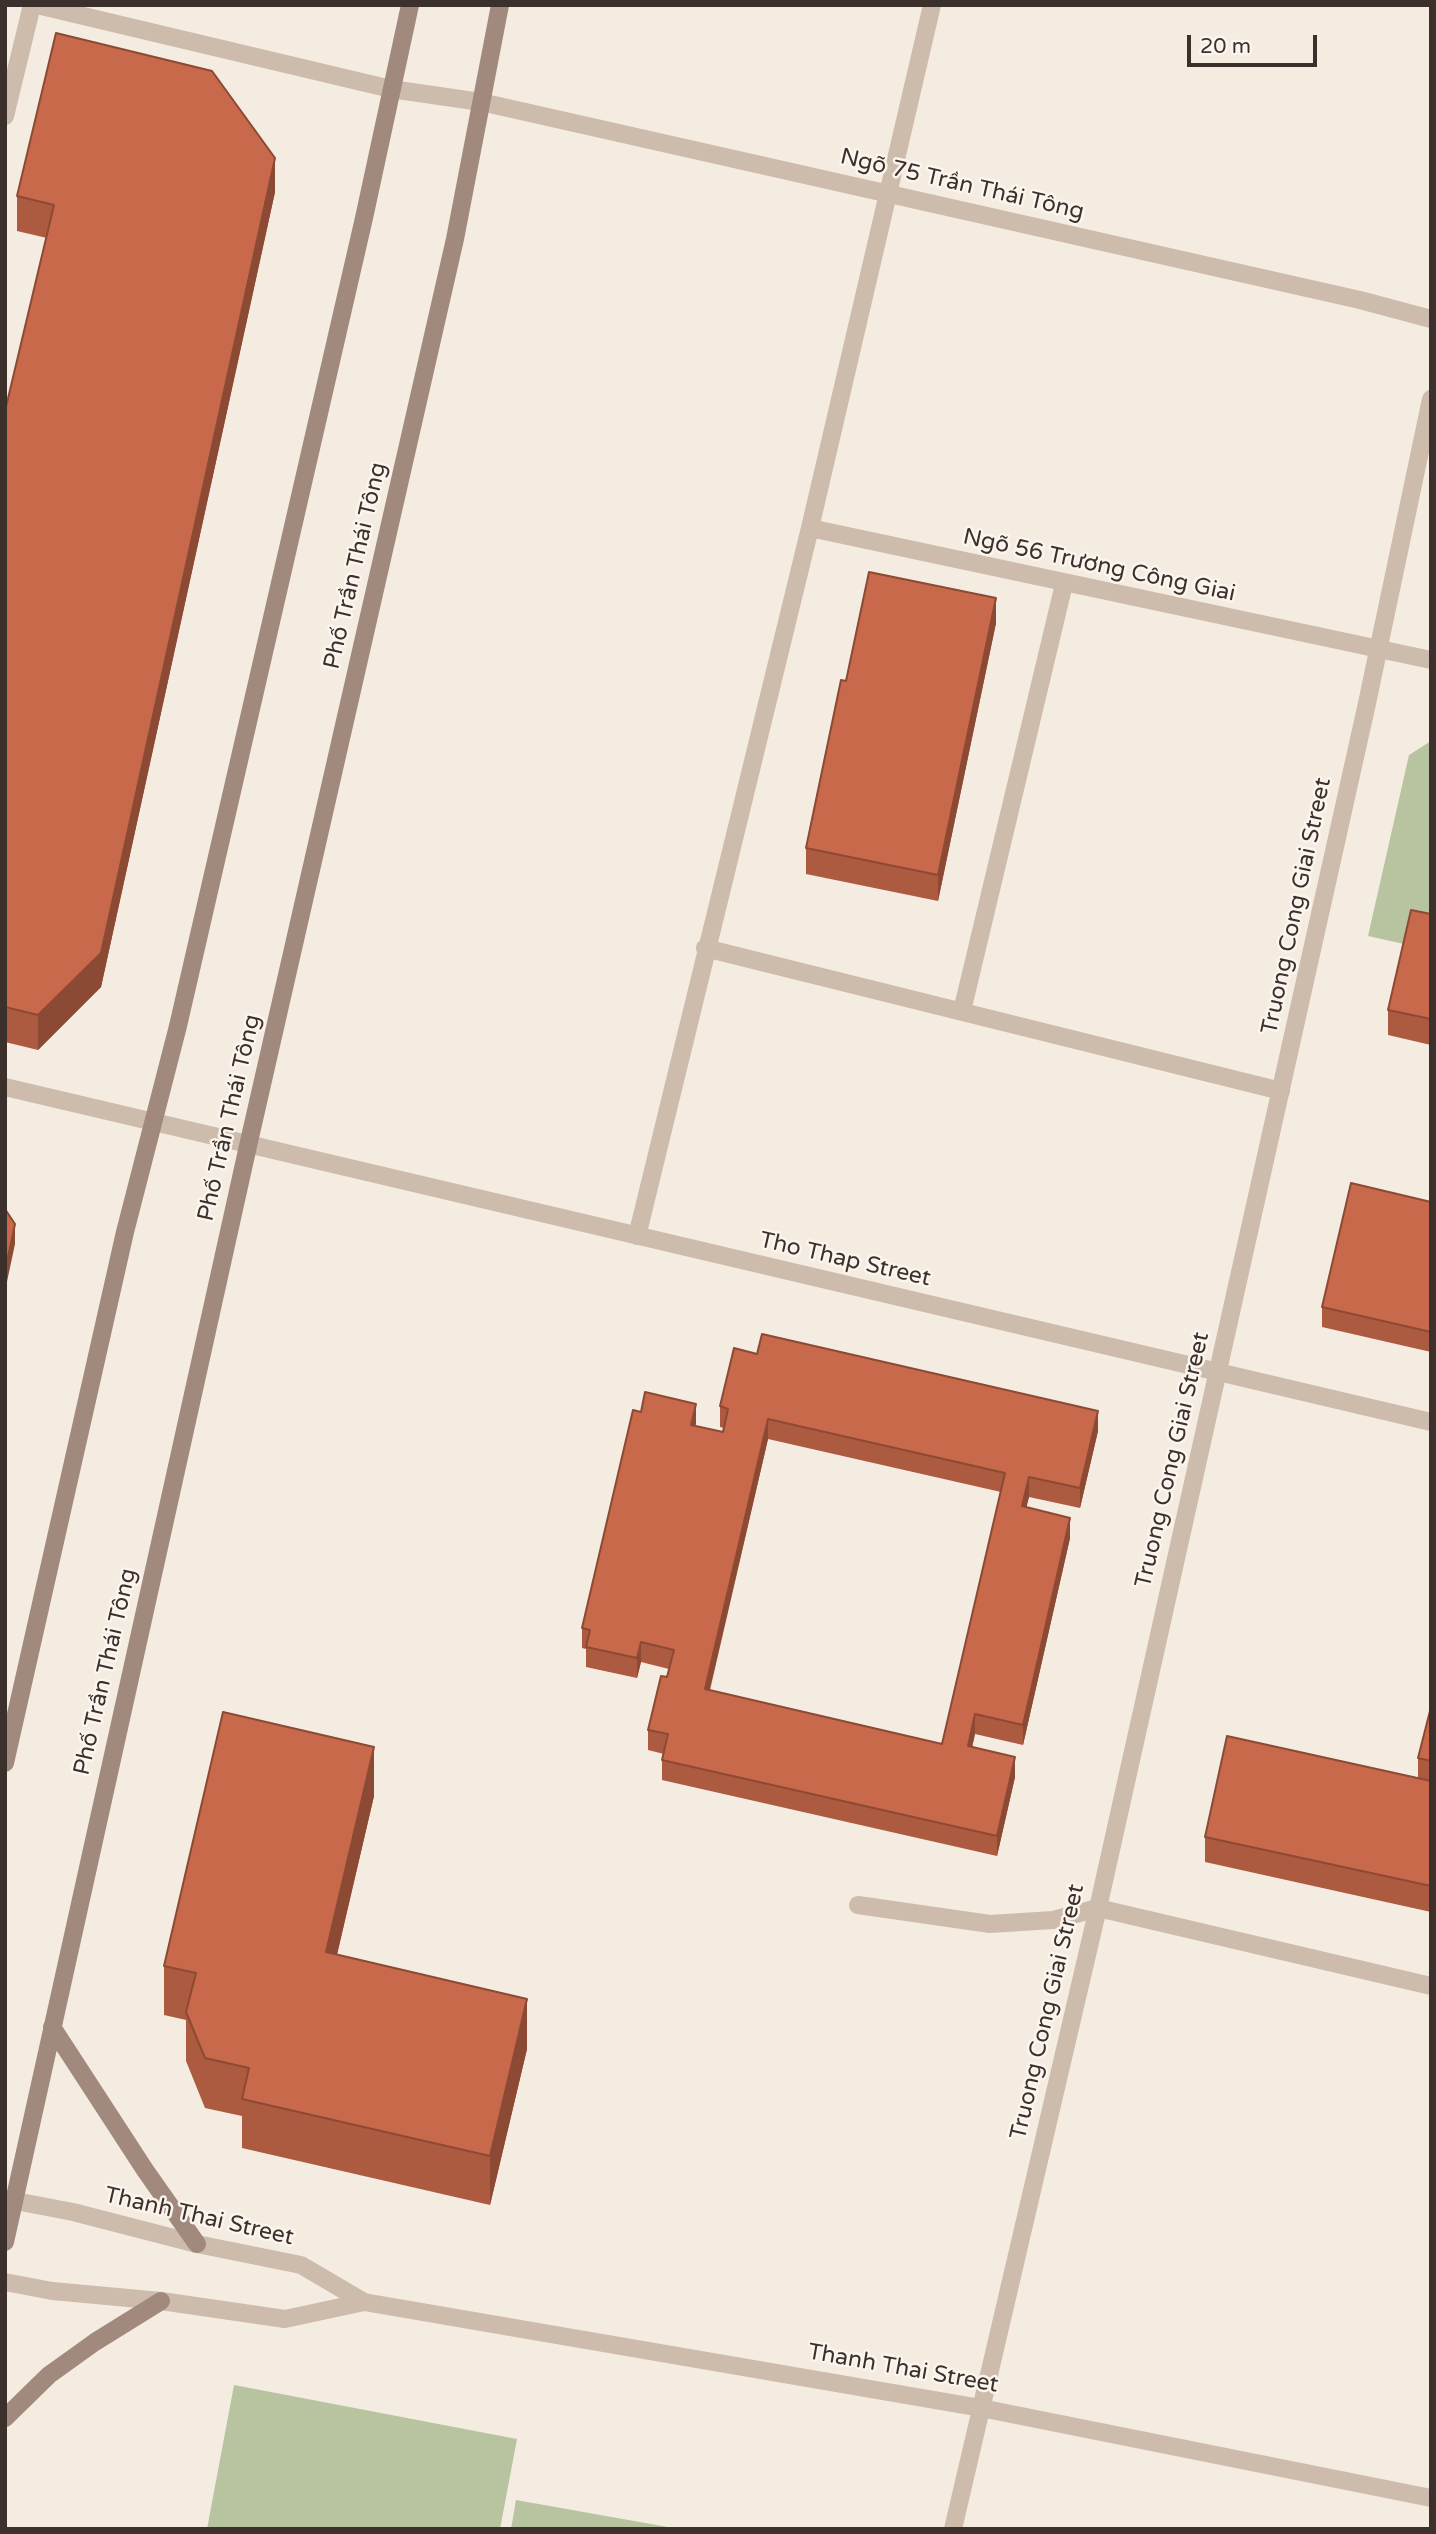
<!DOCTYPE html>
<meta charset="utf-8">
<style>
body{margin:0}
#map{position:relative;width:1436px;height:2534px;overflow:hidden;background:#f4ebe1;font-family:"Varela Round",sans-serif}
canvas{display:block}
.frame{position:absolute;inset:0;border:7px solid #3b302b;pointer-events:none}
.scale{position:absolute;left:1187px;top:35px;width:130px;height:32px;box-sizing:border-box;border:4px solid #3b302b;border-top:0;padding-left:9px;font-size:21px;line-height:24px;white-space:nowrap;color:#3b302b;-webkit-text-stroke:5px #fbf5ee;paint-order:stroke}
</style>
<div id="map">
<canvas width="1436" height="2534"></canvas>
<div class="frame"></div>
<div class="scale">20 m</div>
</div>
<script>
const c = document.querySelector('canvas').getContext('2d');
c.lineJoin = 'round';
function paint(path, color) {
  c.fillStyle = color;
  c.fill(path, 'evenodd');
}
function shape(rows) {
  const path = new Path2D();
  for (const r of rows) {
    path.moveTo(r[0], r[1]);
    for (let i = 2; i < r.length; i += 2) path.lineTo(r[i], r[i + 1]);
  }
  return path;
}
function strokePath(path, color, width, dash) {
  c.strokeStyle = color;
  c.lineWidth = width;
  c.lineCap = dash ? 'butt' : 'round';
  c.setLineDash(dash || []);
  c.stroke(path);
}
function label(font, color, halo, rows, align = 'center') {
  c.font = font + ' "Varela Round",sans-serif';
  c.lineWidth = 5;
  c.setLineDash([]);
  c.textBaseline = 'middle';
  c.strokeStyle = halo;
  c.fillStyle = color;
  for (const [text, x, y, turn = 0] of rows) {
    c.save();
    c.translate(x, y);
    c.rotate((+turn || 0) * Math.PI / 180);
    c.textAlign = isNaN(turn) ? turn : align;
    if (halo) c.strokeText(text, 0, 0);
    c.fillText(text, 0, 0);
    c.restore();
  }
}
paint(shape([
 [1431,741,1431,950,1368,936,1409,755],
 [234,2385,517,2439,500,2529,207,2529],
 [516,2500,679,2529,511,2529]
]), '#b8c4a0');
strokePath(shape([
 [705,948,1281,1091],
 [962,1011,1064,584],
 [858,1905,990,1924,1053,1920,1098,1908,1431,1986]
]), '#cdbbac', 18);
strokePath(shape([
 [37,5,391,89,481,102,1360,300,1431,319],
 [5,116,32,5],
 [810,528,1431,660],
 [5,1087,1431,1422],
 [637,1236,810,528,932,5],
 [953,2529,1098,1908,1366,708,1431,399]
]), '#cdbbac', 18);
strokePath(shape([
 [5,2199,73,2212,197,2244,301,2265,364,2302,981,2408,1431,2498],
 [5,2282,52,2291,161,2301,285,2319,364,2302]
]), '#cdbbac', 18);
strokePath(shape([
 [5,1763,125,1232,178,1026,364,218,410,5],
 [52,2027,145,2170,197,2244],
 [5,2242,248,1146,455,239,500,5],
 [5,2418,49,2375,95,2342,161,2301]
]), '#a18a7d', 18);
paint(shape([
 [275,192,101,987,38,1050,5,1042,5,411,47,238,17,231,17,196],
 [996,623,938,901,806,874,806,848,846,681],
 [1431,914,1431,1045,1388,1035,1388,1010],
 [1431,1202,1431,1352,1322,1327,1322,1307],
 [720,1406,1098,1431,1080,1508,1029,1497,1026,1507,1070,1538,1023,1745,975,1734,972,1747,1015,1777,997,1856,662,1780,662,1760,664,1754,648,1750,648,1730,669,1669,641,1662,637,1678,586,1667,586,1649,582,1648,582,1628,696,1424,695,1426,723,1432,724,1428,720,1427],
 [768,1439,1001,1492,942,1744,710,1690],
 [1431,1707,1431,1912,1205,1862,1205,1837,1418,1778,1418,1758],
 [374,1796,337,1955,527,2049,490,2205,242,2148,242,2116,205,2108,186,2061,186,2020,164,2015,164,1966]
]), '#ac5a40');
paint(shape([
 [275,158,275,192,101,987,38,1050,38,1015],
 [996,598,996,623,938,901,938,875],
 [15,1224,15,1244,5,1291,5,1271],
 [696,1404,696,1424,691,1445,691,1425],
 [1098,1411,1098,1431,1080,1508,1080,1488],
 [768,1419,768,1439,705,1709,705,1689],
 [1029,1477,1029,1497,1022,1526,1022,1506],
 [1070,1518,1070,1538,1023,1745,1023,1725],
 [641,1642,641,1662,637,1678,637,1658],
 [975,1714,975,1734,968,1766,968,1746],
 [374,1747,374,1796,326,2001,326,1952],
 [1015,1757,1015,1777,997,1856,997,1836],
 [527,1999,527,2049,490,2205,490,2156]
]), '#8c4a34');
const building = shape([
 [56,33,212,71,275,158,101,953,38,1015,5,1007,5,411,54,205,17,196,56,33],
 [869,572,996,598,938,875,806,848,841,680,846,681,869,572],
 [1411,910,1431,914,1431,1019,1388,1010,1411,910],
 [1351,1183,1431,1202,1431,1332,1322,1307,1351,1183],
 [5,1209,15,1224,5,1271,5,1209],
 [762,1334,1098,1411,1080,1488,1029,1477,1022,1506,1070,1518,1023,1725,975,1714,968,1746,1015,1757,997,1836,662,1760,668,1734,648,1730,661,1676,667,1677,674,1650,641,1642,637,1658,586,1647,590,1630,582,1628,633,1410,641,1412,645,1392,696,1404,691,1425,723,1432,728,1409,720,1406,734,1348,757,1354,762,1334],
 [768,1419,1005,1473,942,1744,705,1689,768,1419],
 [1431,1707,1431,1761,1418,1758,1431,1707],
 [223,1712,374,1747,326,1952,527,1999,490,2156,242,2099,249,2068,205,2058,186,2012,196,1973,164,1966,223,1712],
 [1227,1736,1431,1781,1431,1886,1205,1837,1227,1736]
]);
paint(building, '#c8694b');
strokePath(building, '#8c4a34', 2);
label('23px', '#3b302b', '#fbf5ee', [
 ["Ngõ 75 Trần Thái Tông",962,185,13],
 ["Phố Trần Thái Tông",356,566,-77],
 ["Ngõ 56 Trương Công Giai",1099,566,12],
 ["Truong Cong Giai Street",1297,906,-78],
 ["Phố Trần Thái Tông",230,1118,-77],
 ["Tho Thap Street",845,1260,13],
 ["Truong Cong Giai Street",1173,1460,-77],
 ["Phố Trần Thái Tông",106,1672,-77],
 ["Truong Cong Giai Street",1048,2012,-77],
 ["Thanh Thai Street",199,2217,13],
 ["Thanh Thai Street",903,2369,10]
]);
</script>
